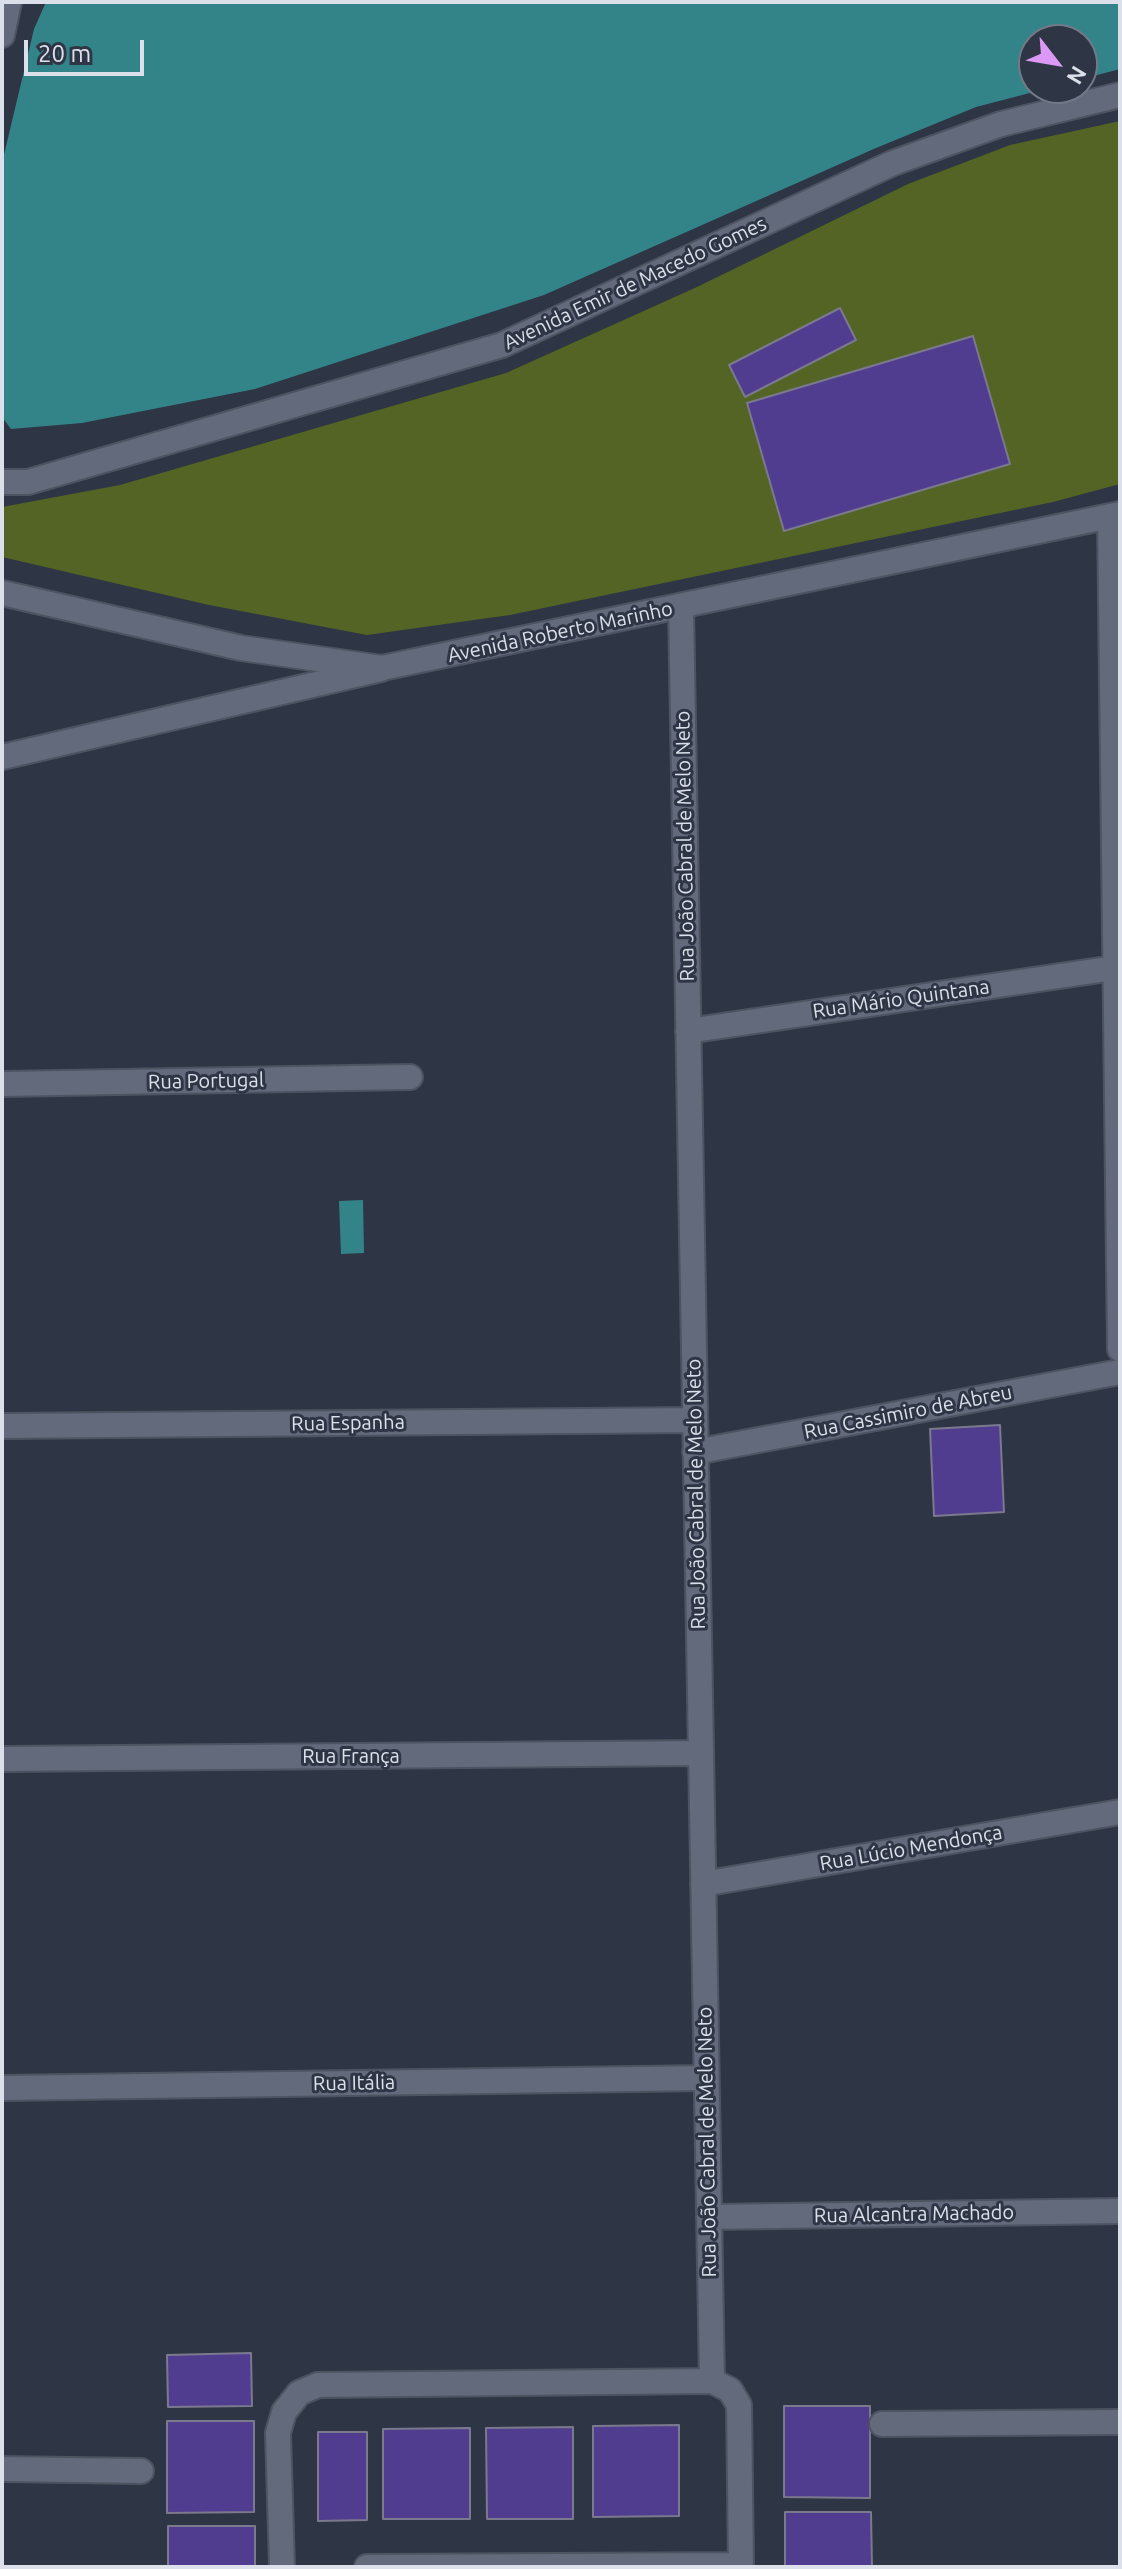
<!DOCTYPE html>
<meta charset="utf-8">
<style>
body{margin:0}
#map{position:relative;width:1122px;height:2569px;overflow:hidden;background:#2e3545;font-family:Ubuntu,sans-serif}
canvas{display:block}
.frame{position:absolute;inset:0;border:4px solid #dbe0ea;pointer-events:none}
.north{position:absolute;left:1018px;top:24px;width:80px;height:80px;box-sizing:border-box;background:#2e3545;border:2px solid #737987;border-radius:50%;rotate:121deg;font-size:22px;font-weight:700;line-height:32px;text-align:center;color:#dbe0ea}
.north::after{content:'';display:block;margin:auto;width:28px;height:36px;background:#db99f5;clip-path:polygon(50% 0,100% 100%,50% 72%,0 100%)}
.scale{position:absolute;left:24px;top:40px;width:120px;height:36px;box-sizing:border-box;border:4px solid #dbe0ea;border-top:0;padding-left:10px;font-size:24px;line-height:28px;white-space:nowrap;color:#dbe0ea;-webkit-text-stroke:6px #2e3545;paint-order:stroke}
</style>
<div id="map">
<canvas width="1122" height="2569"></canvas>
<div class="frame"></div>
<div class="north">N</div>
<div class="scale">20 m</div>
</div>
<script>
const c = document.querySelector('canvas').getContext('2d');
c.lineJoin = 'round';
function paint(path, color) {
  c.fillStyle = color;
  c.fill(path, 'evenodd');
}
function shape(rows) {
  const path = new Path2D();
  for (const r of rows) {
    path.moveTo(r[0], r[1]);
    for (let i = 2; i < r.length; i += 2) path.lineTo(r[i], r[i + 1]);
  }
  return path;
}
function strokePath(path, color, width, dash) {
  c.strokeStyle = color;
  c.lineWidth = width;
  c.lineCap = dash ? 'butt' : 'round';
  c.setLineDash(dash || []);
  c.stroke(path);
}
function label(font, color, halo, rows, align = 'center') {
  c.font = font + ' Ubuntu,sans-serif';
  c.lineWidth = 6;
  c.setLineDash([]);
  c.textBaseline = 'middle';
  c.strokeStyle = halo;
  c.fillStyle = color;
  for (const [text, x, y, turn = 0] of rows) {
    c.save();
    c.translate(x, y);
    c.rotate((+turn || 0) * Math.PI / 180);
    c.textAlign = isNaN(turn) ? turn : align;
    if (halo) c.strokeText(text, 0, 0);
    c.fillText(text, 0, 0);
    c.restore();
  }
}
paint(shape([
 [1120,121,1120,484,1053,502,510,615,367,635,209,605,2,557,2,507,120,485,506,373,697,287,908,184,1010,145]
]), '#536424');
paint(shape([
 [46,2,1120,2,1120,69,1082,79,1082,40,1034,40,1034,88,1049,88,976,107,876,148,544,295,255,389,82,423,11,429,2,417,2,163,34,29],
 [363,1200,364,1253,341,1254,339,1201]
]), '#338489');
const building = shape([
 [840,308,856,340,745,397,729,365,840,308],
 [973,336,1010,464,784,531,747,403,973,336],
 [1000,1425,1004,1512,934,1516,930,1429,1000,1425],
 [251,2353,252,2406,168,2407,167,2355,251,2353],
 [784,2406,870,2406,870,2498,784,2497,784,2406],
 [167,2421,254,2421,254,2512,167,2513,167,2421],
 [679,2425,679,2516,593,2517,593,2426,679,2425],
 [573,2427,573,2519,487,2519,486,2428,573,2427],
 [470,2428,470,2519,383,2519,383,2429,470,2428],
 [318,2432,367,2432,367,2520,318,2521,318,2432],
 [785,2512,871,2512,872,2567,785,2567,785,2512],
 [168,2526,255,2526,255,2567,168,2567,168,2526]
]);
paint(building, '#513d8f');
strokePath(building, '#7b798d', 2);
const street = shape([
 [2,35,9,2],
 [2,482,28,482,502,345,893,163,1001,124,1120,95],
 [1110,517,1120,1349],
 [681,607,712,2381],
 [2,757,381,669],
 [688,1031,1114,968],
 [2,1084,410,1077],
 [2,1426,695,1420],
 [695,1452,1120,1372],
 [2,1759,701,1753],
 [703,1884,1120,1812],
 [2,2088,706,2078],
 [709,2217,1120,2211],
 [882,2424,1120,2422],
 [2,2469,141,2471],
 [282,2567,278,2433,284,2412,299,2393,318,2385,712,2381,730,2390,739,2405,741,2567],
 [367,2567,740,2565]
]);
const secondary = shape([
 [2,593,241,648,382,668,1120,514]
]);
strokePath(street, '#4d5360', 28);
strokePath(secondary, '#4d5360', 28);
strokePath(street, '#626a7c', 24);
strokePath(secondary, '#626a7c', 24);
label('20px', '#dbe0ea', '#2e3545', [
 ["Avenida Emir de Macedo Gomes",635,283,-25],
 ["Avenida Roberto Marinho",560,632,-12],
 ["Rua João Cabral de Melo Neto",685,846,-91],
 ["Rua Mário Quintana",901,999,-8],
 ["Rua Portugal",206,1081,-1],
 ["Rua Cassimiro de Abreu",908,1412,-11],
 ["Rua Espanha",348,1423,-1],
 ["Rua João Cabral de Melo Neto",696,1494,-91],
 ["Rua França",351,1756],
 ["Rua Lúcio Mendonça",911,1848,-10],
 ["Rua Itália",354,2083,-1],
 ["Rua João Cabral de Melo Neto",707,2142,-91],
 ["Rua Alcantra Machado",914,2214,-1]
]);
</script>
